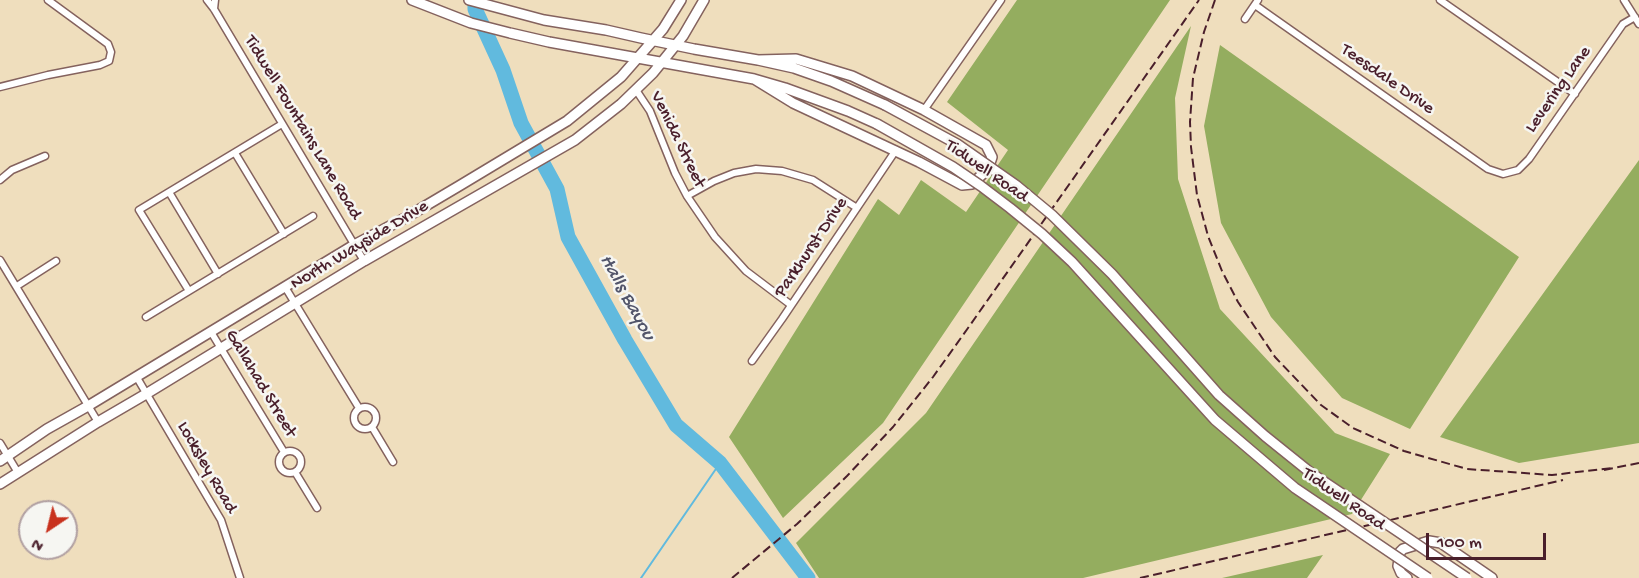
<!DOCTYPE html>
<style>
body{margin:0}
#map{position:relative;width:1639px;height:578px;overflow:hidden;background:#efdebd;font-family:"Gochi Hand",sans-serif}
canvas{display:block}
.north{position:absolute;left:18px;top:500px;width:60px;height:60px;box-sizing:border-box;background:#f6f6f2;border:2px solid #b1a0a2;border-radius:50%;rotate:215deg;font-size:16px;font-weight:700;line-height:24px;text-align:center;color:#4a1f2b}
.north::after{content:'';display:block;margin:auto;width:21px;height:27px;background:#c8321e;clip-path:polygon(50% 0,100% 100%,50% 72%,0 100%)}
.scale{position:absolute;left:1426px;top:533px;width:120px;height:27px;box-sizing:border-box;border:3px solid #4a1f2b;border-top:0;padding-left:8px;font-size:18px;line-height:21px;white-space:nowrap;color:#4a1f2b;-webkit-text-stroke:4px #f6f6f2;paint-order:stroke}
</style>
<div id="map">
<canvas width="1639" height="578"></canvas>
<div class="north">N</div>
<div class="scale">100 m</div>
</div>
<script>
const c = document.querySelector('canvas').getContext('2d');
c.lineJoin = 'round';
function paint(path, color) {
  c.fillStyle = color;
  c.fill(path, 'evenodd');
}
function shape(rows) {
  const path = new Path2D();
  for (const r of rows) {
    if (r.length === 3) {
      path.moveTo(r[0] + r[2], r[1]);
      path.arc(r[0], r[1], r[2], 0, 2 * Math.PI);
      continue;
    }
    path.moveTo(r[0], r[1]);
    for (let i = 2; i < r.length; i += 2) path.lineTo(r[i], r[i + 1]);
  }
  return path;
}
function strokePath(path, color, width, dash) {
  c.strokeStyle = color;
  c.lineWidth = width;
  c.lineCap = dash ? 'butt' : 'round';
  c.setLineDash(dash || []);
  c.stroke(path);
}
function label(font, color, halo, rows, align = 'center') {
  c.font = font + ' "Gochi Hand",sans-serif';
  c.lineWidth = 5;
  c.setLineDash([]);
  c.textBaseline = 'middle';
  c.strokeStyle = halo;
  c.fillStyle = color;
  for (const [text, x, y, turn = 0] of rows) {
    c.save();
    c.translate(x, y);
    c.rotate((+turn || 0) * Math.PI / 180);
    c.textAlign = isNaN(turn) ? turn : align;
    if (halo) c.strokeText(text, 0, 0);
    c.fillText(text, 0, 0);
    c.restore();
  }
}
paint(shape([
 [1017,0,1170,0,883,423,783,518,729,437,878,199,899,215,921,180,966,212,1008,150,947,102],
 [1191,26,1175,98,1178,179,1220,309,1335,433,1390,454,1352,514,1083,578,819,578,796,543,926,413],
 [1220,45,1519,257,1410,429,1342,398,1271,317,1221,223,1204,126],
 [1639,160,1639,443,1519,463,1440,437],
 [1323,555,1307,578,1222,578]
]), '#94ad5f');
strokePath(shape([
 [641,578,720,463]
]), '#61bade', 2);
strokePath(shape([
 [475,0,475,9,503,70,521,123,557,189,568,237,625,340,676,425,720,463,808,578]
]), '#61bade', 15);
const minor = shape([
 [207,0,214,9,364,261],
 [1440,0,1575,94],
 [1624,0,1639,24],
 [1255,5,1488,169,1503,174,1518,170,1529,159,1623,24,1635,17],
 [214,9,215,0],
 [1245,19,1258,0],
 [0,87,48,75,100,65,109,61,111,52,108,44,48,0],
 [636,90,650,111,675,173,687,196,715,237,746,271,791,305],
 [924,110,1001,0],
 [235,153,284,234],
 [0,180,12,170,45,156],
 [169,192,218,274],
 [687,196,714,181,734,173,756,169,782,171,813,180,857,208],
 [0,260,98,422],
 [17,286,56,261],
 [285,287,359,408],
 [189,291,139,210,282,124],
 [146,317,313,216],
 [211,332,284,452],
 [752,361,782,319,896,150],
 [136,376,221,520,240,578],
 [365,418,11],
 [372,427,393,462],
 [0,443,17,471],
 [290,462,11],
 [295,472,317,508]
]);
const secondary = shape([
 [412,0,471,23,510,33,549,42,754,79,785,88,848,111,877,124],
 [469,0,544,20,606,30,641,38,694,49,758,60,794,68,831,81,885,105],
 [754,79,793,103,919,162,962,185,972,184,988,169,992,157,986,145,924,110,852,76,796,59,758,60],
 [0,461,47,429,88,406,354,245,405,218,459,186,567,121,621,77,663,29,681,0],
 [0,484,98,422,146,394,364,261,575,140,621,104,653,73,683,36,704,0],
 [1407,578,1401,573,1398,566,1400,552,1403,549,1429,541,1441,543,1492,578]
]);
strokePath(minor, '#84625e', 9);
strokePath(secondary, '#84625e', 12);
strokePath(minor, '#fff', 6);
strokePath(secondary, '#fff', 9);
strokePath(shape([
 [1215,0,1204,32,1193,78,1190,122,1191,147,1197,195,1208,236,1222,271,1238,302,1275,357,1321,405,1353,428,1404,451,1467,469,1552,475,1612,468],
 [1604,470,1639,463],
 [732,578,797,524,847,476,893,427,933,377,968,328,1199,0],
 [1140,578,1563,480]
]), '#4a1f2b', 2, [9, 4.5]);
const secondaryBridge = shape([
 [885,105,957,144,1017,186,1052,215,1112,274,1219,395,1265,436,1311,473,1467,578],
 [877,124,953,167,981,186,1010,208,1042,234,1072,262,1215,420,1295,488,1428,578]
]);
strokePath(secondaryBridge, '#84625e', 12, []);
strokePath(secondaryBridge, '#fff', 9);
label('18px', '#4a1f2b', '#f6f6f2', [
 ["Teesdale Drive",1387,80,35],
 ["Levering Lane",1559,90,-55],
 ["Tidwell Fountains Lane Road",302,128,59],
 ["Venida Street",677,140,64],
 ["Tidwell Road",986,172,35],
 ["North Wayside Drive",360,246,-31],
 ["Parkhurst Drive",812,248,-56],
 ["Gallahad Street",260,384,59],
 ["Locksley Road",206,468,60],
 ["Tidwell Road",1343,500,35]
]);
label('italic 20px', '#52556a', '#f6f6f2', [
 ["Halls Bayou",626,298,61]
]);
</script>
